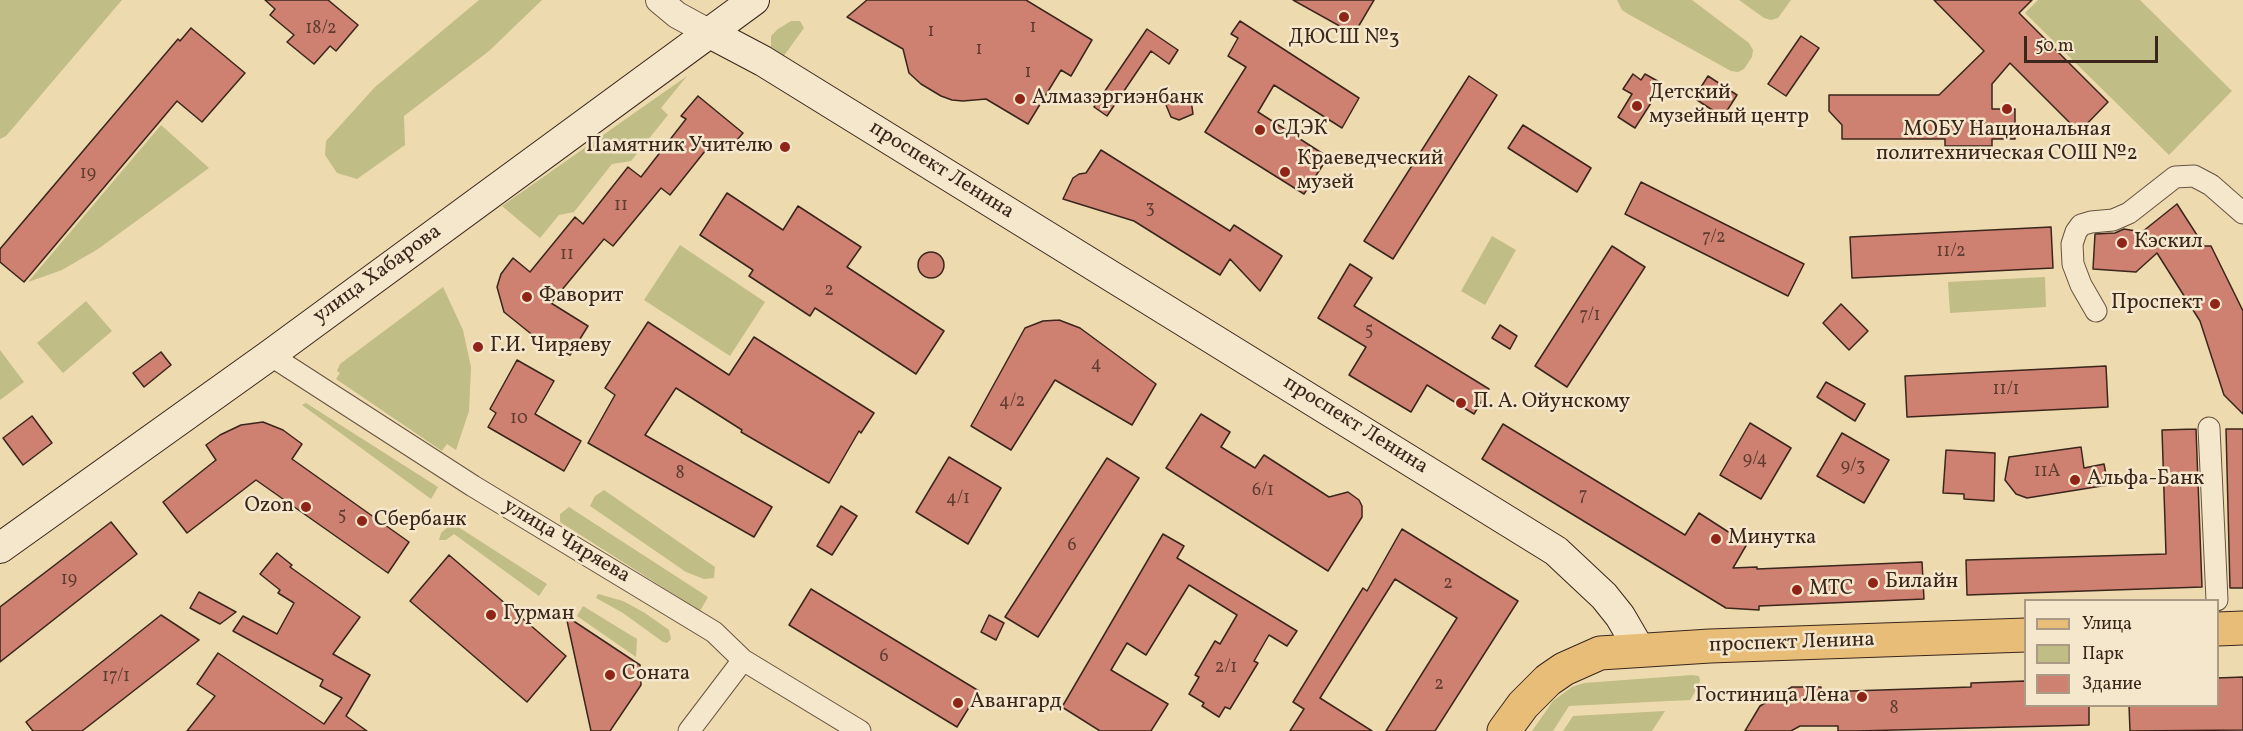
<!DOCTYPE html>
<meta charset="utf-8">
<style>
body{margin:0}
#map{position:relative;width:2243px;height:731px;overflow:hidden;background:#eedaaf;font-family:Vollkorn,serif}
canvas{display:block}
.legend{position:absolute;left:2024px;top:599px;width:195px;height:108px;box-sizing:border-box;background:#f4e7cb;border:2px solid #aa9a85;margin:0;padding:8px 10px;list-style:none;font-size:18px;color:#3a261b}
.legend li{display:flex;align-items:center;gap:12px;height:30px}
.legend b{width:30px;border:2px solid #aa9a85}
.scale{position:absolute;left:2024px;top:36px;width:134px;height:27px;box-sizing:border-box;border:3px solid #3a261b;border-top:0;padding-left:8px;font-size:18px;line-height:21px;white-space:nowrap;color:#3a261b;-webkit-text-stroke:4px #f4e7cb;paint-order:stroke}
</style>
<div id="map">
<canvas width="2243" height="731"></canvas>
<ul class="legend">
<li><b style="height:8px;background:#e7bd78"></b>Улица</li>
<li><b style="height:16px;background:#c0bd86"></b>Парк</li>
<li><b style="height:16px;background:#cf8171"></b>Здание</li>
</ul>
<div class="scale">50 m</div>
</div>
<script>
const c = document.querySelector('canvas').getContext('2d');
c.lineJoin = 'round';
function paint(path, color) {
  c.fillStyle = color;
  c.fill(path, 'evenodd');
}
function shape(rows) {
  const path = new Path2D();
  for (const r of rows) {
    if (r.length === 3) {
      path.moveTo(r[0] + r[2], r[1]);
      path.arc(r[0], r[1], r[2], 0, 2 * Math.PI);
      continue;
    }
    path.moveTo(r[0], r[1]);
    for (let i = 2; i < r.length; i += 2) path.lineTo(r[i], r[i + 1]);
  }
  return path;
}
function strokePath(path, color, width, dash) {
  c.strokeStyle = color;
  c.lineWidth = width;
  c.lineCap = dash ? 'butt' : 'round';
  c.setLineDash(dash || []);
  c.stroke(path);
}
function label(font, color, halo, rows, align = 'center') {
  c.font = font + ' Vollkorn,serif';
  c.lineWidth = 5;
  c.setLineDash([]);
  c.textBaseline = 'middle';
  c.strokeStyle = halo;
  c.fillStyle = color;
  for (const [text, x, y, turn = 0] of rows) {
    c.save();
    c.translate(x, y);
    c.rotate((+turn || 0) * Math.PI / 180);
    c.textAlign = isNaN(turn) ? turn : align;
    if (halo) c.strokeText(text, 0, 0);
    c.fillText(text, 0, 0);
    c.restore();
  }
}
paint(shape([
 [0,0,122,0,6,136,0,139],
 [479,0,542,0,489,51,404,116,405,145,357,179,337,173,325,155,326,141,375,87],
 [1617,0,1692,0,1749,43,1753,50,1752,57,1744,69,1738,72,1731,71,1628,14,1622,10],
 [1739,0,1791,0,1778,18,1771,20,1764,18],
 [2038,0,2140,0,2232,91,2169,155,2025,13],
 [791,21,800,21,804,28,783,57,771,48,771,36,778,29],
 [687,76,661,108,668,115,631,161,612,164,574,212,559,215,540,238,502,206],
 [161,125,209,168,98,249,62,270,28,282],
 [1492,236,1516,250,1485,305,1461,291],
 [680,245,765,302,730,356,644,300],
 [2045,277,2046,307,1950,313,1948,282],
 [443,287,463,330,471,367,469,411,456,450,447,444,442,451,336,379,340,373,337,371,340,364],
 [86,301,112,331,63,373,37,343],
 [0,350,24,382,0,400],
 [306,403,438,487,431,499,302,405],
 [604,490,715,567,714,578,704,579,686,572,590,506,595,496],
 [569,507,708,597,700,611,560,522,560,514],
 [452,523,547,584,539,596,454,534,446,540,439,540,441,533],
 [598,594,623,601,645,613,669,630,671,639,667,643,663,642,623,613,596,598],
 [583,606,637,639,636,657,577,616],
 [1692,675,1699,676,1700,680,1699,686,1690,700,1569,706,1553,731,1532,731,1553,701,1572,687,1584,683],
 [1665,711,1652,731,1563,731,1573,716]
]), '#c0bd86');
const building = shape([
 [265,0,328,0,358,25,336,51,330,46,314,64,287,42,294,35,270,15,275,9,265,0],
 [867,0,1026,0,1092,40,1071,76,1061,70,1028,124,986,99,963,101,952,100,941,96,921,84,909,73,903,49,847,17,867,0],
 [1293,0,1374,0,1354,34,1293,0],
 [1934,0,2032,0,2019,13,2108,102,2079,132,2010,63,1992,84,1992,109,2015,109,2015,139,1992,139,1992,146,1945,146,1945,139,1842,139,1842,125,1829,111,1829,95,1939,95,1984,51,1934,0],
 [1240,21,1359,98,1342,128,1274,85,1258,112,1328,157,1304,194,1205,132,1246,67,1228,56,1238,38,1231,34,1240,21],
 [191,28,245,73,202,122,177,101,24,282,0,262,0,249,178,39,180,41,191,28],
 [1147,29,1178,50,1169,64,1151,51,1107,116,1094,107,1147,29],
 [1801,36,1819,48,1786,96,1768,84,1801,36],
 [1633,74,1641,80,1645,74,1663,84,1635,128,1618,117,1632,94,1623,89,1633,74],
 [1469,76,1497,95,1393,259,1364,241,1469,76],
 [1708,76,1737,95,1723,117,1694,98,1708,76],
 [1181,93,1191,100,1193,114,1179,120,1171,117,1166,105,1173,94,1181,93],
 [698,96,743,133,727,152,713,141,670,195,661,188,613,246,604,239,551,303,588,326,570,355,537,335,535,337,504,312,497,287,501,274,513,258,530,272,575,217,583,224,628,167,641,177,686,119,681,116,698,96],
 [1523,125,1591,168,1577,192,1508,148,1523,125],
 [1101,150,1230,231,1234,225,1282,256,1260,291,1230,259,1220,275,1134,221,1063,199,1073,178,1079,174,1086,173,1101,150],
 [1641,182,1804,264,1788,296,1625,214,1641,182],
 [727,193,783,230,798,206,861,247,847,267,944,331,916,374,815,308,810,316,749,276,753,270,700,235,727,193],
 [2177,204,2204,246,2211,246,2243,311,2243,414,2224,395,2200,321,2157,253,2136,272,2093,269,2095,234,2115,233,2124,229,2142,232,2177,204],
 [2051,227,2053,268,1852,278,1850,237,2051,227],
 [1612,246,1645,267,1567,387,1535,366,1612,246],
 [931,265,13],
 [1350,264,1372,278,1354,306,1489,389,1474,414,1427,385,1411,412,1349,375,1366,347,1318,318,1350,264],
 [1841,304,1868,331,1849,350,1823,323,1841,304],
 [1059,320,1080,328,1156,384,1132,425,1055,380,1011,450,971,426,1025,328,1043,321,1059,320],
 [648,322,729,375,754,337,874,413,861,433,859,431,829,483,741,432,742,430,676,388,645,435,772,507,754,537,588,443,615,395,605,388,648,322],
 [1500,325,1517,336,1510,349,1492,338,1500,325],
 [161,352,171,365,144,387,133,373,161,352],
 [517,360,554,381,535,414,581,441,564,471,488,427,496,413,490,409,517,360],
 [2106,366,2108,407,1907,417,1905,376,2106,366],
 [1826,382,1865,404,1855,421,1817,397,1826,382],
 [1201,414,1230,432,1221,447,1255,468,1264,455,1329,497,1348,492,1359,500,1362,506,1362,517,1328,571,1166,468,1201,414],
 [32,416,52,443,23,465,3,438,32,416],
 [263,422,283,430,302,444,292,459,409,542,388,573,256,480,187,533,163,502,216,460,206,445,220,435,241,425,263,422],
 [1750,423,1791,448,1761,499,1720,475,1750,423],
 [1503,424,1685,535,1699,513,1747,544,1733,568,1757,567,1757,569,1922,562,1924,599,1759,606,1759,610,1726,608,1482,459,1503,424],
 [2196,429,2202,587,1967,595,1966,560,2166,554,2162,430,2196,429],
 [2226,429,2243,429,2243,588,2230,588,2226,429],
 [1842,433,1889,460,1864,503,1817,476,1842,433],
 [2081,447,2084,468,2104,464,2108,485,2027,498,2016,494,2005,480,2009,457,2081,447],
 [1946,450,1995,453,1994,501,1964,499,1964,494,1943,493,1946,450],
 [949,457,1001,488,968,544,916,512,949,457],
 [1107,458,1139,478,1038,637,1005,617,1107,458],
 [841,506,857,516,832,555,817,546,841,506],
 [111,522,137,554,0,662,0,607,111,522],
 [1402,529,1518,601,1435,731,1386,731,1457,618,1395,579,1320,698,1372,731,1290,731,1304,709,1293,702,1363,588,1367,591,1402,529],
 [1163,534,1184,546,1177,558,1297,631,1287,646,1269,635,1254,661,1258,663,1230,709,1225,707,1219,717,1202,706,1204,703,1189,694,1199,677,1195,675,1215,641,1220,644,1237,615,1189,585,1146,655,1127,643,1111,670,1168,704,1151,731,1100,731,1062,707,1163,534],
 [277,553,292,565,290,567,360,617,333,654,370,675,346,716,367,731,187,731,215,696,197,684,218,653,324,724,342,698,320,686,323,680,233,631,243,616,277,634,294,603,278,593,280,590,260,574,277,553],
 [449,555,566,656,527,702,410,601,449,555],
 [811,589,979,691,957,727,789,625,811,589],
 [199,592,236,612,220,624,190,608,199,592],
 [161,615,199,640,82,731,33,731,26,722,161,615],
 [989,615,1004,623,996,640,981,632,989,615],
 [566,616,640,665,641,685,610,731,591,731,566,616],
 [2243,677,2243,730,2130,731,2129,705,2217,705,2217,678,2243,677],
 [2025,681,2025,705,2089,705,2089,725,1857,731,1838,731,1838,726,1800,726,1791,731,1745,731,1760,706,1792,687,1821,687,1821,692,1971,687,1971,683,2025,681]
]);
paint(building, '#cf8171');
strokePath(building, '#3a261b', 1.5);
const minor = shape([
 [2096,311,2081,285,2073,264,2072,244,2076,232,2081,225,2091,222,2113,220,2129,213,2175,177,2194,176,2211,185,2243,213],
 [270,355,473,486,714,632,743,660,860,731],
 [2209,428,2217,600],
 [689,731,743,660]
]);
const tertiary = shape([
 [659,0,677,15,710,33]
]);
const secondary = shape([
 [710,33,763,61,1556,551,1604,596,1620,616,1634,640,1637,650],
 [0,548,270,355,754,0]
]);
const primary = shape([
 [2218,629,2243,628],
 [1504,731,1523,705,1548,680,1564,669,1600,653,1710,646,2026,635]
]);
strokePath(minor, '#675340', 23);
strokePath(tertiary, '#675340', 28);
strokePath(secondary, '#3a261b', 32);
strokePath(primary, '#3a261b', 35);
strokePath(minor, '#f4e7cb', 21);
strokePath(tertiary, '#f4e7cb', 26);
strokePath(secondary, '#f4e7cb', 30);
strokePath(primary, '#e7bd78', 33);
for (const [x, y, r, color] of [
 [1344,17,6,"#8f2418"],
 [1020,99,6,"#8f2418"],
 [1637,106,6,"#8f2418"],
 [2007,109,6,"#8f2418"],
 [1260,130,6,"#8f2418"],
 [785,147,6,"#8f2418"],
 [1285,172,6,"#8f2418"],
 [2122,243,6,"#8f2418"],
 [527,297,6,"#8f2418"],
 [2215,304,6,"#8f2418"],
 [478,347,6,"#8f2418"],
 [1461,403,6,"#8f2418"],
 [2075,480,6,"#8f2418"],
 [306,507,6,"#8f2418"],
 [362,521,6,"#8f2418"],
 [1716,539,6,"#8f2418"],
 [1873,583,6,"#8f2418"],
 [1797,590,6,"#8f2418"],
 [491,615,6,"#8f2418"],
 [610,675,6,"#8f2418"],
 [1862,697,6,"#8f2418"],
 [958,703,6,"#8f2418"]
]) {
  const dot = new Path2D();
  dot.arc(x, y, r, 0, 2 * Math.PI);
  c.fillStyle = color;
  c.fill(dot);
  strokePath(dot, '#f4e7cb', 2);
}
label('18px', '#5f3d30', null, [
 ["1",1033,29],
 ["18/2",321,30],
 ["1",931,33],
 ["1",979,51],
 ["1",1028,74],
 ["19",88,175],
 ["11",621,207],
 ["3",1150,210],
 ["7/2",1714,239],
 ["11/2",1951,253],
 ["11",567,256],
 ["2",829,292],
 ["7/1",1590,317],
 ["5",1369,332],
 ["4",1096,366],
 ["11/1",2006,391],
 ["4/2",1012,403],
 ["10",519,420],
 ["9/4",1755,461],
 ["9/3",1853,468],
 ["11А",2047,473],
 ["8",680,475],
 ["6/1",1263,492],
 ["7",1583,497],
 ["4/1",958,500],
 ["5",342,517],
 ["6",1072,547],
 ["19",69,581],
 ["2",1448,585],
 ["6",884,658],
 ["2/1",1226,669],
 ["17/1",116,678],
 ["2",1439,686],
 ["8",1894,710]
]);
label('21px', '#3a261b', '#f4e7cb', [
 ["ДЮСШ №3",1344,39,"center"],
 ["Детский",1649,94],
 ["музейный центр",1649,118],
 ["Алмазэргиэнбанк",1032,99],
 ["СДЭК",1272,130],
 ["МОБУ Национальная",2007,131,"center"],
 ["политехническая СОШ №2",2007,155,"center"],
 ["Памятник Учителю",773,147,"right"],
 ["Краеведческий",1297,160],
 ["музей",1297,184],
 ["Кэскил",2134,243],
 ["Фаворит",539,297],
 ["Проспект",2203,304,"right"],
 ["Г.И. Чиряеву",490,347],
 ["П. А. Ойунскому",1473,403],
 ["Альфа-Банк",2087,480],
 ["Ozon",294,507,"right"],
 ["Сбербанк",374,521],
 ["Минутка",1728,539],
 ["Билайн",1885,583],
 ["МТС",1809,590],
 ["Гурман",503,615],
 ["Соната",622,675],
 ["Гостиница Лена",1850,697,"right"],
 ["Авангард",970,703]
], 'left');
label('21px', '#3a261b', '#f4e7cb', [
 ["проспект Ленина",941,171,32],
 ["улица Хабарова",378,275,-36],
 ["проспект Ленина",1355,426,32],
 ["улица Чиряева",566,542,31],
 ["проспект Ленина",1792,644,-2]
]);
</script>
